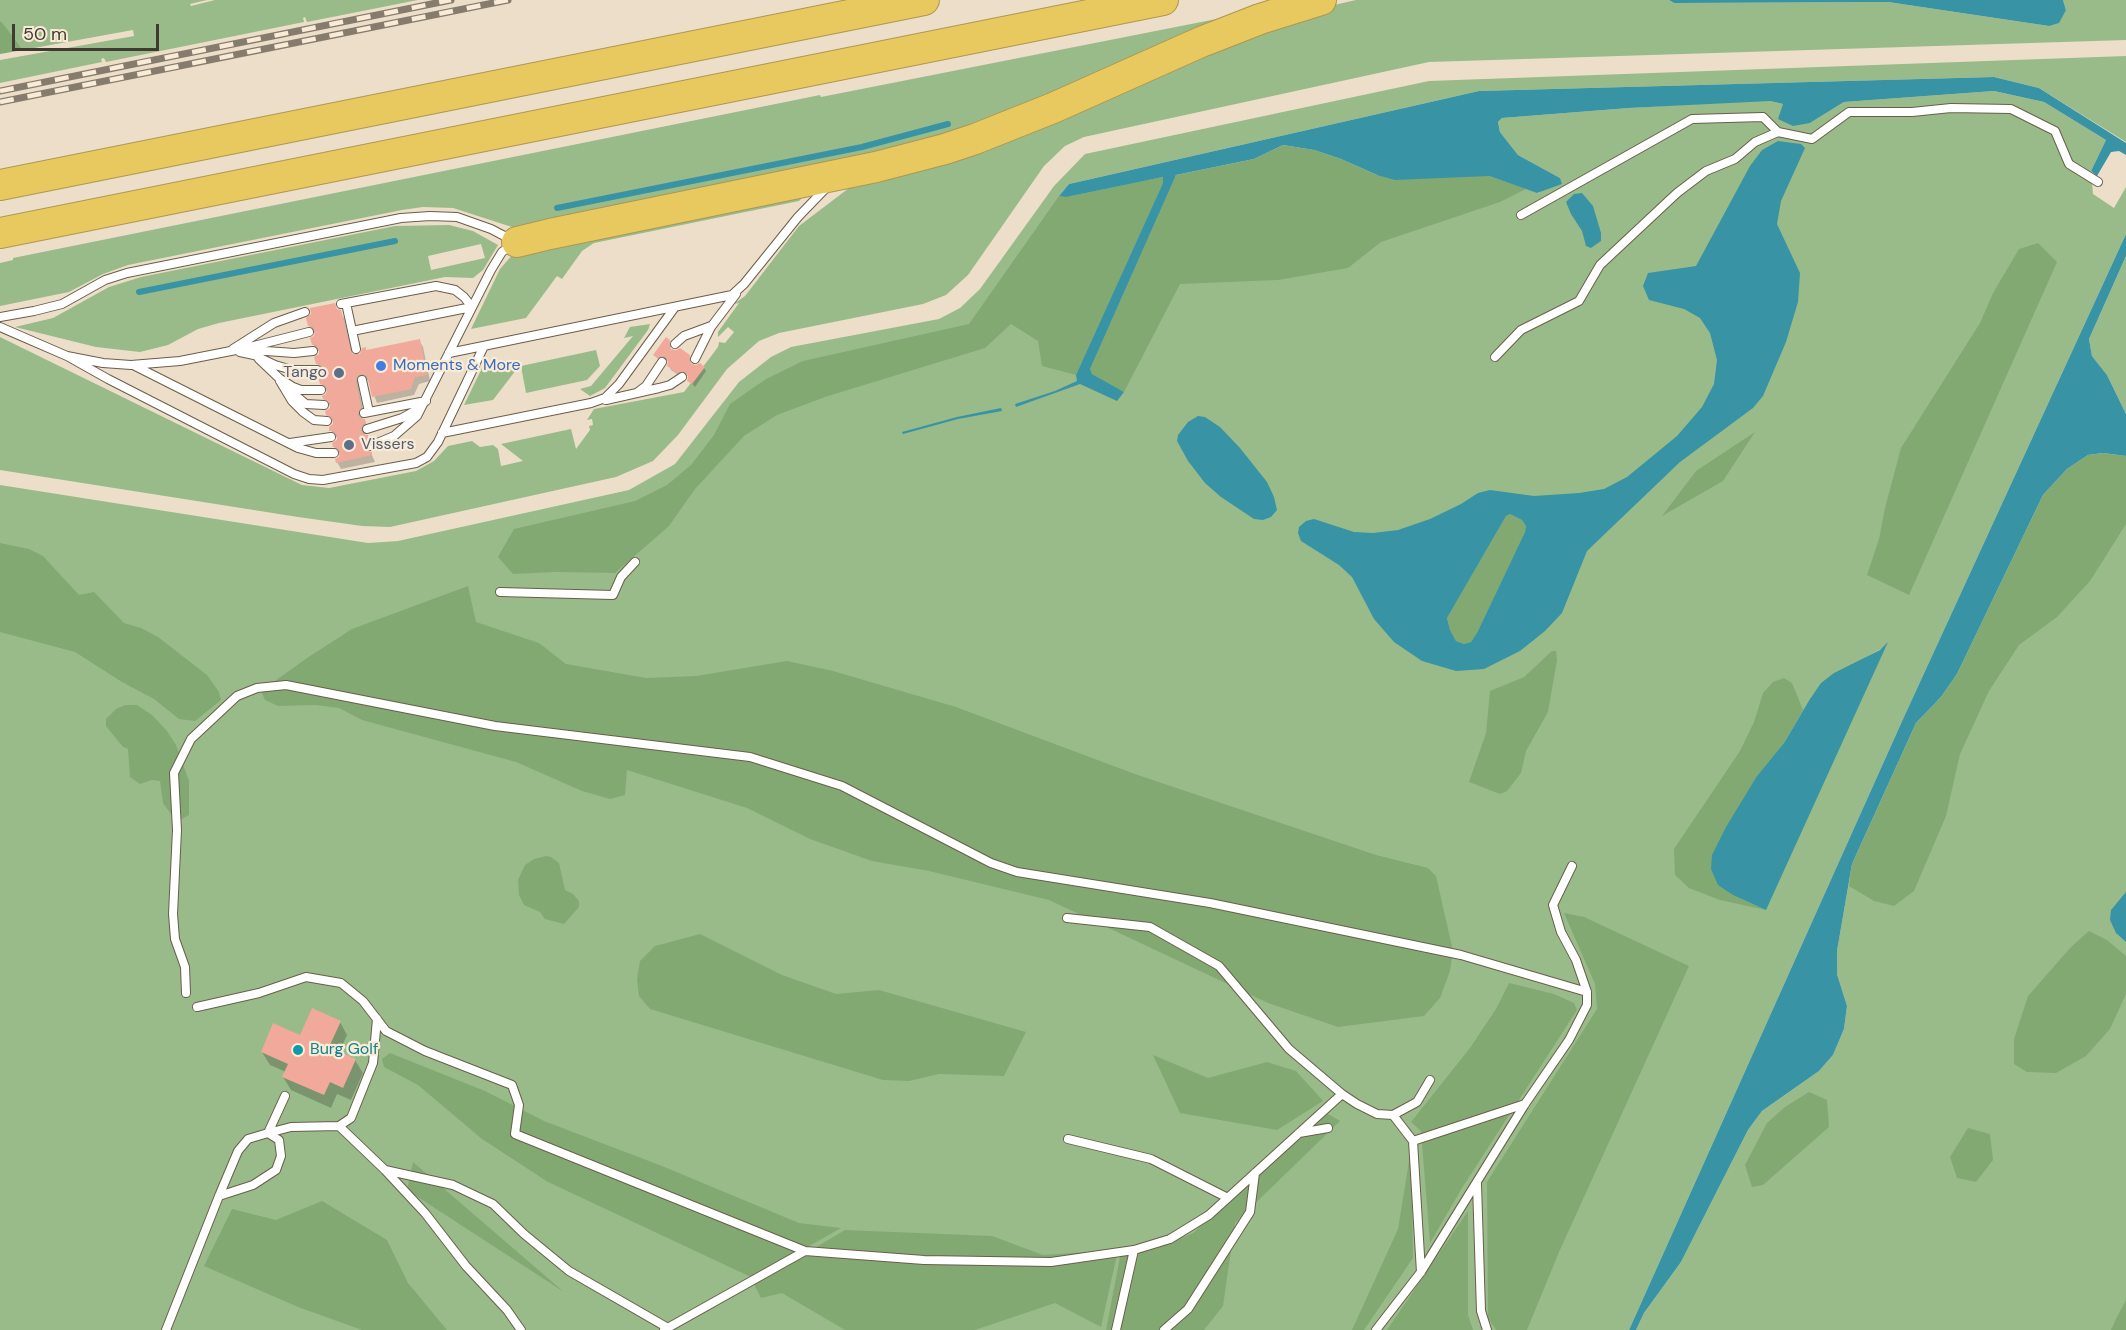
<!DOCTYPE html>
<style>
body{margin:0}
#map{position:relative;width:2126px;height:1330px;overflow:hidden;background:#eddec9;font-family:"DM Sans",sans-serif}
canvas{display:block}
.scale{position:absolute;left:12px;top:24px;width:147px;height:27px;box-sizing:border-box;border:3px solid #403a31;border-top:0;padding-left:8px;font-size:18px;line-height:21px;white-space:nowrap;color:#403a31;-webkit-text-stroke:4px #faebd6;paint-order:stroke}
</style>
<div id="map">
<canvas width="2126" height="1330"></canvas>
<div class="scale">50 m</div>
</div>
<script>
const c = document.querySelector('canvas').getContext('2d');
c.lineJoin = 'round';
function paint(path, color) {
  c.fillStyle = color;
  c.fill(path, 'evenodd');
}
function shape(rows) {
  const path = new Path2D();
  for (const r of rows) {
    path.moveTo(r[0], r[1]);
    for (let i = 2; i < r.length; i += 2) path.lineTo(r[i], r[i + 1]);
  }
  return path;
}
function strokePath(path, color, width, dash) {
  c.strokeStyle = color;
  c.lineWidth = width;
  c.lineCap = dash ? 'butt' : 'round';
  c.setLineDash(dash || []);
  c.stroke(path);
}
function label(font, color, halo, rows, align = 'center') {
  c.font = font + ' "DM Sans",sans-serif';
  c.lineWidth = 4.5;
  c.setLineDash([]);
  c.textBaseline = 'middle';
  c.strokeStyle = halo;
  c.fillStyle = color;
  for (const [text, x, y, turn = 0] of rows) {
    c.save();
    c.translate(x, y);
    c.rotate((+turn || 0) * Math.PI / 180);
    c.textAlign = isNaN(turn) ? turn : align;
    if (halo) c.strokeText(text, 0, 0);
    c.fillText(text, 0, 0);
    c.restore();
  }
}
paint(shape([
 [0,0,207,0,190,4,191,6,215,0,418,0,307,22,305,17,303,18,304,22,106,62,104,58,101,59,102,62,0,83,0,60,134,36,133,30,23,50,0,20],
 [1356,0,1669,0,1674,3,1682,3,1888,2,2049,26,2066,10,2063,0,2126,0,2126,40,1429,62,1084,137,1065,146,1044,166,968,275,946,295,923,304,779,333,759,341,727,369,678,435,653,461,616,477,390,527,362,526,298,517,0,470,0,337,302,485,329,488,416,471,434,461,448,446,472,441,480,447,493,445,498,449,501,466,523,461,501,444,571,429,576,449,590,430,589,426,593,425,592,419,587,420,594,409,684,392,718,347,719,342,725,343,734,332,728,327,718,337,718,332,739,303,734,304,745,296,799,226,849,188,1334,5],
 [1262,10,963,136,515,228,453,208,423,207,402,210,128,265,103,274,69,292,0,306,0,263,13,260,13,258,820,95,821,97],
 [2126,56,2126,142,2039,88,1994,77,1479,91,1069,184,1059,196,1163,177,1489,176,1538,193,1560,178,1518,155,1500,132,1498,122,1502,118,1629,108,1751,101,1770,101,1783,104,1810,123,1844,102,1994,91,2044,102,2106,140,2091,171,2093,194,2114,208,2126,187,2126,234,1903,719,1629,1330,0,1330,0,485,368,543,398,541,629,490,675,464,739,382,771,357,791,347,939,319,960,308,980,289,1054,186,1085,154,1429,81],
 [1885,647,1784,743,1808,702,1859,661],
 [803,197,799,201,594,243,582,251,562,279,557,276,526,318,471,329,500,269,514,253],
 [449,225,473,231,498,245,483,270,473,278,445,277,219,323,198,329,168,345,140,352,96,347,15,327,53,318,109,287,141,277,395,226],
 [481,244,485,258,431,270,428,256],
 [2126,256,2126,414,2107,375,2092,356,2089,339],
 [650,324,648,330,605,388,590,396,580,389,591,386,633,336,624,338,630,327],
 [596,350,600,366,587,380,526,393,521,366],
 [509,360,512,362,516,370,493,400,464,405,484,364],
 [2126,456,2126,1330,1636,1330,1644,1313,1681,1262,1748,1130,1762,1111,1819,1071,1833,1055,1844,1029,1847,1006,1837,974,1837,951,1852,864]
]), '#99bb8a');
paint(shape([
 [0,20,5,26,23,50,0,54],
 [1283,145,1314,150,1341,159,1377,175,1489,176,1526,189,1500,202,1381,242,1348,268,1278,280,1180,284,1124,392,1092,374,1090,369,1176,175,1254,159],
 [1163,177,1163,183,1076,375,1042,366,1038,341,1011,324,985,348,825,397,777,415,744,436,695,489,669,526,615,573,556,572,513,574,498,557,514,529,635,501,667,485,691,465,714,435,730,404,766,379,803,361,969,324,1059,196,1066,197],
 [2038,243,2057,262,1909,595,1867,575,1879,539,1885,508,1901,448,1980,323,1993,293,2019,249],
 [1755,432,1723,481,1662,516,1696,471],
 [2103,453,2126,456,2126,524,2090,581,2057,617,2019,645,1989,691,1960,754,1946,816,1914,891,1894,906,1874,901,1849,886,1852,864,1916,723,1941,697,1957,674,2043,495,2067,469,2088,455],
 [1510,514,1522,520,1526,526,1525,532,1477,633,1471,642,1464,644,1456,641,1450,630,1447,618,1506,516],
 [0,543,29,549,43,556,79,595,94,592,124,623,141,628,158,637,207,675,219,692,221,700,195,721,179,719,154,699,122,682,75,652,0,632],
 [468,586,476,622,539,643,566,664,646,678,696,676,787,661,833,671,956,707,1135,774,1376,855,1428,868,1436,876,1453,951,1450,971,1440,998,1424,1016,1338,1027,1268,1003,1049,900,929,871,872,861,810,839,747,808,627,770,625,795,610,799,582,791,516,762,362,720,339,708,316,705,278,706,265,700,261,691,307,658,352,629],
 [1552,651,1556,651,1557,660,1548,712,1526,751,1521,773,1507,791,1500,794,1469,782,1486,733,1490,691,1524,677],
 [1784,678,1792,683,1803,710,1784,743,1757,776,1733,895,1766,910,1720,900,1689,888,1675,875,1674,849,1740,751,1754,722,1763,693,1773,682],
 [125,705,137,705,152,715,167,731,176,745,189,781,189,815,182,819,176,821,163,803,160,781,152,780,140,784,130,777,128,749,123,747,106,726,106,719,116,709],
 [546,856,551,857,559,863,565,890,573,894,579,901,579,907,564,924,545,919,540,912,524,905,519,895,518,880,525,865,534,859],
 [1564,913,1584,917,1689,966,1559,1252,1527,1330,1496,1330,1488,1318,1487,1182,1597,1009,1595,984],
 [2089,931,2107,940,2126,956,2126,994,2110,1029,2086,1056,2056,1073,2027,1072,2014,1064,2014,1039,2028,996,2071,947],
 [700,934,782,975,836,994,879,990,1026,1032,1004,1076,939,1074,909,1081,883,1080,650,1009,639,996,637,979,640,961,655,946],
 [1509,983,1554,994,1574,1003,1577,1010,1462,1188,1430,1243,1421,1131,1411,1122,1470,1048,1496,1009],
 [390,1053,485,1091,544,1121,662,1166,799,1223,841,1228,753,1278,548,1182,482,1139,418,1085,384,1067,382,1059],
 [1153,1055,1208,1078,1267,1062,1296,1071,1323,1101,1277,1130,1180,1113],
 [1809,1092,1827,1100,1829,1127,1763,1185,1752,1187,1745,1165,1767,1123,1785,1107],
 [1326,1113,1340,1121,1235,1223,1223,1306,1204,1330,1106,1330,1120,1257,1160,1247,1193,1233],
 [1968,1128,1990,1134,1993,1160,1976,1182,1957,1178,1950,1157],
 [1411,1149,1413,1258,1364,1330,1352,1330,1398,1229],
 [413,1162,564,1292,407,1190],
 [322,1201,387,1240,408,1283,447,1330,362,1330,298,1307,204,1266,232,1209,276,1220],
 [1468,1211,1468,1315,1473,1330,1387,1330],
 [845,1230,992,1236,1043,1255,1118,1250,1101,1327,1055,1303,975,1330,845,1330,782,1293,761,1298,754,1284],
 [2126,1300,2126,1330,2111,1330,2116,1319]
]), '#83a973');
paint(shape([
 [1669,0,2063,0,2066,10,2059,23,2049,26,1888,2,1682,3,1674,3],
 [1994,77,2039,88,2126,143,2126,155,2119,151,2111,152,2097,176,2091,171,2106,140,2044,102,1994,91,1844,102,1810,123,1793,126,1778,119,1783,104,1770,101,1629,108,1502,118,1498,122,1500,132,1518,155,1560,178,1562,184,1537,193,1489,176,1395,180,1377,175,1341,159,1314,150,1283,145,1254,159,1176,175,1090,369,1092,374,1124,392,1117,401,1080,384,1016,407,1015,404,1055,391,1077,381,1076,375,1163,183,1163,177,1066,197,1059,196,1069,184,1479,91],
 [1778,141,1801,144,1805,148,1781,201,1777,224,1800,273,1798,302,1786,342,1763,396,1753,408,1680,462,1587,551,1562,613,1545,631,1520,651,1484,669,1456,671,1422,661,1394,642,1374,619,1352,577,1339,565,1301,541,1298,533,1299,527,1306,521,1314,519,1354,532,1373,533,1398,530,1430,519,1461,504,1478,493,1490,490,1534,496,1579,493,1604,489,1627,477,1677,436,1702,407,1714,384,1717,360,1710,333,1700,318,1684,309,1649,300,1643,286,1648,273,1696,266,1750,166,1762,150],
 [1510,514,1522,520,1526,526,1525,532,1477,633,1471,642,1464,644,1456,641,1450,630,1447,618,1506,516],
 [1582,193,1593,206,1601,233,1601,241,1591,248,1586,246,1582,231,1571,214,1566,202,1574,194],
 [2126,234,2126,256,2089,339,2092,356,2107,375,2126,414,2126,456,2103,453,2088,455,2067,469,2043,495,1957,674,1941,697,1916,723,1852,864,1837,951,1837,974,1847,1006,1844,1029,1833,1055,1819,1071,1762,1111,1748,1130,1681,1262,1644,1313,1636,1330,1629,1330,1903,719],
 [1001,408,1002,411,958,419,903,434,902,432,957,417],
 [1198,416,1205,417,1220,427,1240,448,1267,482,1274,497,1277,510,1271,517,1263,520,1254,519,1221,497,1205,483,1188,461,1177,441,1178,435,1188,422],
 [1888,642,1766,910,1733,895,1718,885,1711,869,1712,855,1726,827,1757,776,1784,743,1808,702,1821,683,1834,673,1880,650],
 [2126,892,2126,942,2116,933,2110,920,2111,910]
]), '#3894a4');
paint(shape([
 [337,310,344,318,353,355,361,356,366,351,419,340,423,347,430,381,419,384,414,395,377,403,368,380,360,382,359,389,364,415,361,420,364,421,368,427,364,436,367,436,371,443,367,453,371,453,375,462,341,469,337,462,342,454,338,453,334,446,338,437,335,437,331,430,334,423,327,414,331,407,324,398,329,391,325,390,321,383,325,371,321,370,317,363,320,351,317,351,313,344,316,333,313,332,309,325],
 [669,341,671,345,670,350,689,356,691,360,690,365,704,368,706,371,695,387,689,380,689,375,680,376,671,370,669,366,669,361,664,359,660,361,655,355],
 [340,1022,347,1035,339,1053,355,1060,363,1073,351,1100,337,1094,331,1108,291,1090,283,1077,286,1072,270,1065,262,1052]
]), '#0003');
strokePath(shape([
 [557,208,862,147,948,124],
 [139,292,395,241]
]), '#3894a4', 6);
paint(shape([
 [335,303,337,309,341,310,352,354,360,354,362,348,366,347,366,350,420,339,427,375,415,377,411,389,372,397,367,376,363,374,357,376,356,381,361,407,358,414,360,418,365,419,366,423,362,425,361,430,363,434,368,435,369,439,365,443,364,448,367,451,372,452,372,455,336,463,335,459,339,457,340,452,338,448,333,447,332,443,337,440,337,436,334,431,329,431,329,427,333,424,333,419,326,415,325,411,330,408,330,403,323,399,322,396,326,394,327,389,325,385,320,384,318,376,322,374,323,369,321,365,316,364,314,357,319,354,319,350,316,345,312,345,310,338,314,336,315,331,313,327,308,326,306,318,311,314,310,308],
 [666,337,670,340,669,345,671,349,676,350,680,348,690,355,689,360,692,364,696,365,700,363,705,367,692,384,687,381,688,376,685,372,677,373,667,366,668,362,666,357,662,356,657,358,653,355],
 [312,1008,341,1021,329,1047,356,1059,343,1088,330,1082,324,1095,282,1077,288,1064,261,1052,273,1023,300,1035]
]), '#f1a99b');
const service = shape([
 [1521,215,1692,119,1763,117,1778,132],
 [346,303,356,349],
 [341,304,436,286,455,290,464,297,472,307,352,331],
 [0,317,34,311,62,304,105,280,127,273,401,218,430,216,457,217,491,229,512,240],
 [0,327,67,356,103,363,131,365,180,361,246,348,309,332],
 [675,344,684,336,711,326],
 [233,349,274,323,305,312],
 [252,350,294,353,313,351],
 [240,352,254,355,275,365,292,370,317,370],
 [449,353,732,295,744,284,798,217,828,186],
 [67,356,108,379,294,474,309,479,323,480,416,463,427,457,438,442,484,346],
 [1495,357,1521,330,1579,301,1600,265,1677,193,1706,171,1735,159,1755,142,1778,132,1812,139,1849,112,1912,112,1951,108,2011,109,2055,131,2069,164,2098,182],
 [259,359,279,378,293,387,301,390,321,390],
 [695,359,711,327,736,294],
 [135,366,298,448,316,453,334,453],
 [362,380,369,412],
 [280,381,292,401,303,412,314,420,327,421],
 [289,390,306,404,324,405],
 [638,392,646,386,662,362],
 [606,400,659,388,670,385,682,377],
 [364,413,426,401],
 [367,429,402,418,420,408],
 [442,433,591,403,605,398,619,384,675,307],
 [290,443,331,437],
 [370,446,394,436,417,416,491,270,502,252,513,244],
 [500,592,613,595,621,577,635,562],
 [1067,918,1150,927,1219,966,1289,1049,1342,1094,1357,1104,1377,1114,1393,1115,1417,1102,1430,1080],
 [186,993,185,967,175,939,173,914,177,830,174,773,191,739,237,696,257,688,286,685,495,726,750,757,842,786,991,863,1017,872,1210,903,1461,955,1587,992],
 [197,1007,259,993,306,977,341,983,363,1001,386,1031,425,1051,512,1085,519,1105,515,1134,805,1251],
 [1393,1115,1413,1141,1421,1272],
 [339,1126,385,1170,425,1213,466,1266,507,1310,521,1330],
 [268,1133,291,1127,339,1126,351,1118,373,1063,377,1019],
 [268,1133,285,1096],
 [1299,1133,1328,1128],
 [1068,1139,1151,1159,1228,1198],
 [1413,1141,1525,1104],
 [385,1170,453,1185,493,1204,524,1234,569,1271,668,1328],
 [1477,1184,1481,1311,1487,1330],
 [166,1330,219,1196,238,1151,248,1139,268,1133,279,1140,281,1156,276,1170,253,1185,219,1196],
 [664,1330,805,1251,924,1260,1051,1262,1134,1250,1170,1239,1209,1215,1342,1094],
 [1116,1330,1134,1250],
 [1164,1330,1188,1309,1250,1212,1255,1173],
 [1376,1330,1421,1272,1525,1104,1569,1040,1587,1005,1587,992,1576,960,1561,932,1553,905,1572,866]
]);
const motorway = shape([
 [0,185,924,0],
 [0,233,1163,0],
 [517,242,550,234,876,167,945,149,975,139,1053,108,1201,42,1260,19,1321,0]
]);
strokePath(service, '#6a5e4b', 10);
strokePath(motorway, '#ad9750', 32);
strokePath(service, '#fff', 8);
strokePath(motorway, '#e7c960', 30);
const rail = shape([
 [0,91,451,0],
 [0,102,508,0]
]);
strokePath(rail, '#857c6e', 7);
strokePath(rail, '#faebd6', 4.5, [14]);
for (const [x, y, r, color] of [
 [381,366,6,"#3f7fe0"],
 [339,373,6,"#5c6f8a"],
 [349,445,6,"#5c6f8a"],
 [298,1050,6,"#0f9aa8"]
]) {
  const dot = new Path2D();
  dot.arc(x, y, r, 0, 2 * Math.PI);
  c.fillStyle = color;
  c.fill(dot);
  strokePath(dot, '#faebd6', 2);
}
label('16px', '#366cbe', '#faebd6', [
 ["Moments & More",393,366]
], 'left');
label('16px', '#4e5e75', '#faebd6', [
 ["Tango",327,373],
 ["Vissers",361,445,"left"]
], 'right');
label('16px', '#0d838f', '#faebd6', [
 ["Burg Golf",310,1050]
], 'left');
</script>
